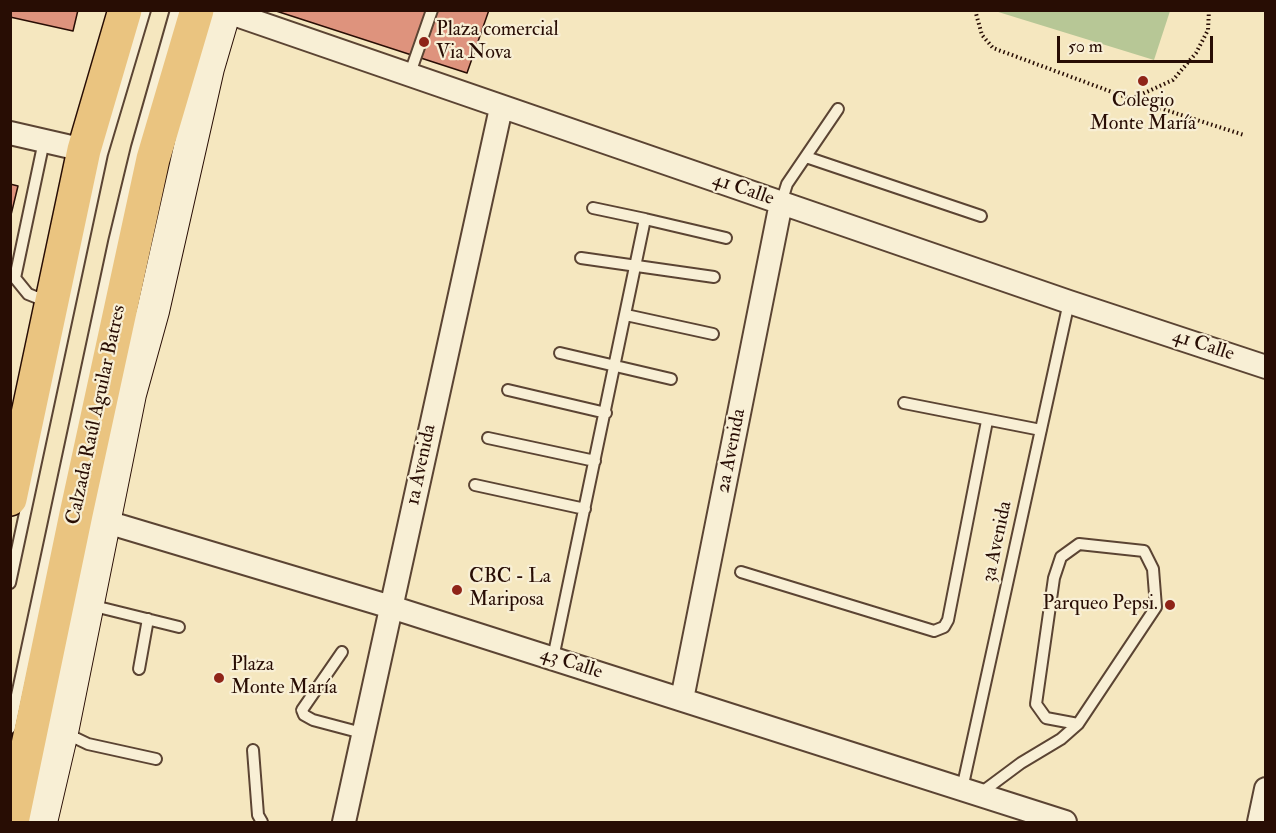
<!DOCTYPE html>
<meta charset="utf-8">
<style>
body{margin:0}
#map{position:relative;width:1276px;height:833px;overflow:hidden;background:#f5e7bf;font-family:"IM FELL Double Pica",serif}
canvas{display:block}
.frame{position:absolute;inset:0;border:12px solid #280d04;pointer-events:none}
.scale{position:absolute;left:1057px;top:36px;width:156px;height:27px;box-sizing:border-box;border:3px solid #280d04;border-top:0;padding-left:8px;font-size:18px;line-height:21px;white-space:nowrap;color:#280d04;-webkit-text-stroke:4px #f8efd5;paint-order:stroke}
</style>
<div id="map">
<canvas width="1276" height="833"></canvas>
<div class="frame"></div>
<div class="scale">50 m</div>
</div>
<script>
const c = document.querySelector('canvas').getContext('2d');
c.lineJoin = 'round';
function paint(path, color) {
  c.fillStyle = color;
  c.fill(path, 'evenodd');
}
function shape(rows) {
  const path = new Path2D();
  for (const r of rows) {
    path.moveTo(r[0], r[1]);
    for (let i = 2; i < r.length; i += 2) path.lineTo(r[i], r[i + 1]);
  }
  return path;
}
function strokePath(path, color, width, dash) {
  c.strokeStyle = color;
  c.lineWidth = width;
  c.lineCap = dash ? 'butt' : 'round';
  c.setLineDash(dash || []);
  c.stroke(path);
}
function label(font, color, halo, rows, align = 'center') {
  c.font = font + ' "IM FELL Double Pica",serif';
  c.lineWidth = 4.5;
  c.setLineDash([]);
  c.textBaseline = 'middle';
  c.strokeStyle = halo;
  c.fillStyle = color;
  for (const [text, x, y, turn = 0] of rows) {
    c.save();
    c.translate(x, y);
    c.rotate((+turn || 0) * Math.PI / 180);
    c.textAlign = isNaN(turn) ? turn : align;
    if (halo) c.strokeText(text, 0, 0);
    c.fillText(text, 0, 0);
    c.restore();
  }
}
paint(shape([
 [995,11,1170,10,1170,11,1154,60]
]), '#b7c796');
const building = shape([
 [10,10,78,10,73,31,10,17,10,10],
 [273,10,489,10,467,73,273,10],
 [10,184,18,186,10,219,10,184]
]);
paint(building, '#de937d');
strokePath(building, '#280d04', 1.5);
const lane = shape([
 [409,76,432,10],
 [44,141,15,278,28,294,48,302],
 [806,157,981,216],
 [781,203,787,184,838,109],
 [645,219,726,238],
 [581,258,714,277],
 [626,315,713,334],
 [560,353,671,379],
 [508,390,606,413],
 [904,403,1041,430],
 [488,438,595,461],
 [475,485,585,509],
 [741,572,934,631,944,627,948,620,987,421],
 [10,583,102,154,145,10],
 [90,605,179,627],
 [342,652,302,710,304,715,313,720,362,733],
 [553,658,645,219,593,208],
 [139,669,148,619],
 [10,728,114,242,137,147,176,10],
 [65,733,88,744,156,759],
 [253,750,258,815,262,822],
 [962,789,1069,302],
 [978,795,1021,763,1061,739,1078,724,1156,607,1153,569,1144,551,1079,544,1061,557,1054,578,1036,704,1046,718,1078,724]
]);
const street = shape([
 [222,10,1069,302,1266,367],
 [10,133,84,150],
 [90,517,391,607,1065,822],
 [682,699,781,203],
 [344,822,501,108],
 [1259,822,1266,789]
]);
const secondary = shape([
 [41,822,62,732,130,394,153,311,208,68,225,10]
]);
const highway = shape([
 [10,499,84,150,125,10],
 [12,822,76,514,153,159,197,10]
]);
strokePath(lane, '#5b4433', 14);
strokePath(street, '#5b4433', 26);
strokePath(secondary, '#280d04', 34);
strokePath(highway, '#280d04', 36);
strokePath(shape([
 [975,10,982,35,993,48,1131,99],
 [1209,10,1208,30,1196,53,1173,80,1131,99,1244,135]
]), '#280d04', 4, [1.5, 3]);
strokePath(lane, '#f8efd5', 10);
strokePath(street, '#f8efd5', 22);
strokePath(secondary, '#f8efd5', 32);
strokePath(highway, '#eac480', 33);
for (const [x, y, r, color] of [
 [424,42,6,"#8f2418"],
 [1143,81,6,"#8f2418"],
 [457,590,6,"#8f2418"],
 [1170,605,6,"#8f2418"],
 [219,678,6,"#8f2418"]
]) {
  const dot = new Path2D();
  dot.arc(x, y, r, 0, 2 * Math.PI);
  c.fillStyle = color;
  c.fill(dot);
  strokePath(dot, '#f8efd5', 2);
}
label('20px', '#280d04', '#f8efd5', [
 ["Plaza comercial",436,31],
 ["Via Nova",436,54],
 ["Colegio",1143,102,"center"],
 ["Monte María",1143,125,"center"],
 ["CBC - La",469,578],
 ["Mariposa",469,601],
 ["Parqueo Pepsi.",1158,605,"right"],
 ["Plaza",231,666],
 ["Monte María",231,689]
], 'left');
label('20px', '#280d04', '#f8efd5', [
 ["41 Calle",743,190,19],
 ["41 Calle",1203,346,18],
 ["Calzada Raúl Aguilar Batres",97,415,-78],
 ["2a Avenida",732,451,-79],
 ["1a Avenida",422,465,-78],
 ["3a Avenida",998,542,-78],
 ["43 Calle",571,664,18]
]);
</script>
